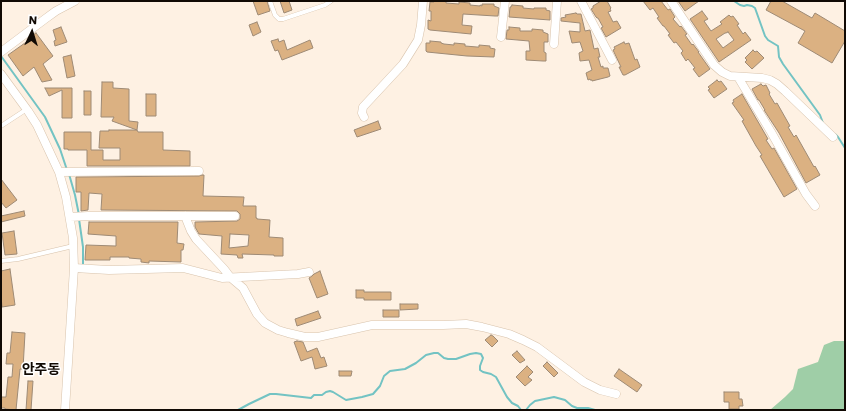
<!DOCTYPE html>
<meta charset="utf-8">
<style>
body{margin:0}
#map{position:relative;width:846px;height:411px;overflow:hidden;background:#fef1e3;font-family:Poppins,sans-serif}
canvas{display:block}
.frame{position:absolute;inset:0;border:2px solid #110a04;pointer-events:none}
.north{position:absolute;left:12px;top:12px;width:40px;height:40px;-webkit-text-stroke:3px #fff;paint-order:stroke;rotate:4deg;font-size:11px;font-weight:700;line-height:16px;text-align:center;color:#110a04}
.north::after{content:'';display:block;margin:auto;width:14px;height:18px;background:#110a04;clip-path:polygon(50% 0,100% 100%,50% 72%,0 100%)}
</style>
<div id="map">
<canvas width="846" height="411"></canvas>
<div class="frame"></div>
<div class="north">N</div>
</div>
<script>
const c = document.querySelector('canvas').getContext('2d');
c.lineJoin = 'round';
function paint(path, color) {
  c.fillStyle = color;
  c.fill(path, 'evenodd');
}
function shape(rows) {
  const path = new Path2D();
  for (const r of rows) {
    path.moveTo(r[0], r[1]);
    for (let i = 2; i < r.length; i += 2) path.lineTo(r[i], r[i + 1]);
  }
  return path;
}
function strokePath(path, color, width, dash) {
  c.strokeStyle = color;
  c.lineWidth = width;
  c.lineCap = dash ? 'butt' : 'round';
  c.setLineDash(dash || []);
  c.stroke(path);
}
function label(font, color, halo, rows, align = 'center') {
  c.font = font + ' Poppins,"Noto Sans KR",sans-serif';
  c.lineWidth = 3;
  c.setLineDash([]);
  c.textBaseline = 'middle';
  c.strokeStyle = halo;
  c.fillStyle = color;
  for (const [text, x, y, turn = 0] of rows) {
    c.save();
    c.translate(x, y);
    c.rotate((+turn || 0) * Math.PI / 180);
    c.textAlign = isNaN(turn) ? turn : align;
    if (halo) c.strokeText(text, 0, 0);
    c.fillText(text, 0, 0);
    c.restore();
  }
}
paint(shape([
 [834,341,845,341,845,410,770,410,785,397,793,389,798,369,818,362,824,345]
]), '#9fcea7');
strokePath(shape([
 [734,1,740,5,744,6,747,5,752,6,755,8,765,36,768,40,778,46,779,57,783,64,820,115,823,123],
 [1,56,45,117,60,149,67,170],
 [835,134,838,137,845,148],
 [69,174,75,195,79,215],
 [79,219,83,247,83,264],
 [238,410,249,404,270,394,276,394,311,398,314,395,322,395,326,392,330,391,333,392,346,400,362,397,373,394,380,386,384,376,390,371,405,369,416,363,426,355,434,353,438,353,444,358,448,359,456,359,470,354,476,353,481,354,483,358,480,366,480,370,483,372,491,374,496,377,507,397,512,403,518,406,521,410],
 [522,410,526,410,530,405,535,401,554,397,565,400,572,406,577,408,588,408,595,410]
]), '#73c3c3', 2);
const building = shape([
 [253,1,267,1,270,11,258,15,253,1],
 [280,1,289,1,292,10,284,13,280,1],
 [434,1,446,1,446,3,459,4,459,2,470,3,470,5,480,6,480,5,482,6,482,4,494,4,494,6,499,8,498,16,495,16,463,14,462,25,472,26,471,34,430,30,428,29,428,20,431,21,431,11,429,11,430,2,434,2,434,1],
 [601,1,607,1,611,8,610,9,611,11,608,12,613,22,617,21,621,28,606,37,601,28,603,27,598,18,597,18,596,17,591,9,593,8,593,6,601,1],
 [643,1,661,1,668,10,670,9,675,17,673,19,680,27,681,26,687,34,685,35,692,45,693,44,699,52,698,52,710,69,699,77,693,69,695,68,688,59,686,61,681,53,683,51,676,42,674,43,668,35,670,34,664,26,663,26,657,18,659,17,653,8,650,10,643,1],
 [678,1,699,1,685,11,678,1],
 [771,1,782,1,812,18,815,13,845,31,845,41,832,63,798,43,805,31,766,10,771,1],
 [512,5,523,6,523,8,534,9,534,8,546,8,546,10,550,11,550,20,509,17,510,7,511,7,512,5],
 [702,11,708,19,704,21,711,31,722,24,720,22,729,15,731,17,733,16,739,24,737,25,743,34,745,32,751,40,719,62,690,19,702,11],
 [728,32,734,40,723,48,716,39,725,33,726,33,728,32],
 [576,13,577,14,581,14,585,31,590,30,594,49,598,48,600,57,598,57,601,67,603,66,603,68,608,68,610,76,608,77,592,81,592,80,590,80,590,79,588,80,586,73,592,70,589,60,580,61,579,53,583,51,580,42,572,43,569,31,580,32,580,23,561,21,561,18,566,17,565,15,576,13],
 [257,22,261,32,253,36,249,25,257,22],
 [61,27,67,42,55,46,54,41,56,40,53,30,61,27],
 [509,27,520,28,520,31,532,31,532,29,543,30,543,32,548,34,548,42,544,42,544,52,546,53,546,61,543,61,526,60,526,51,530,51,529,41,506,39,507,30,509,30,509,27],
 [36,33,53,56,43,64,52,80,42,82,34,67,23,76,8,55,32,38,31,36,36,33],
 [278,39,279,42,284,40,287,50,310,40,313,48,282,60,278,50,275,51,271,41,278,39],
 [430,41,441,42,441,43,444,44,454,45,454,43,465,44,465,46,477,47,479,47,479,45,490,46,490,48,495,49,494,57,467,56,427,52,426,51,426,43,430,43,430,41],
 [624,42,625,44,629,43,635,60,637,59,640,67,625,75,623,75,619,67,621,67,613,50,615,49,614,47,624,42],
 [753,50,755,52,757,51,764,58,752,69,745,62,747,60,745,58,753,50],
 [71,55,75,76,67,78,63,57,71,55],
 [717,80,719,82,721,81,727,89,714,98,708,90,710,89,708,87,717,80],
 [102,82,113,82,113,88,129,89,129,121,138,122,137,130,112,121,114,117,101,117,102,82],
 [761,84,763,86,766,85,770,93,769,94,775,104,777,103,790,126,788,127,794,137,796,135,814,167,815,166,820,175,806,183,779,133,764,110,765,110,759,100,758,100,753,91,752,89,761,84],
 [45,88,72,88,72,118,62,118,62,90,49,96,45,88],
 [84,91,91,91,91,115,84,115,84,91],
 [146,94,156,94,156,116,146,116,146,94],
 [742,94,768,139,766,140,772,149,774,148,797,189,784,197,760,156,762,155,756,146,742,121,744,120,732,103,734,102,733,100,742,94],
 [378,121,381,129,357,137,354,130,378,121],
 [109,130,137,130,138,132,163,132,163,150,190,151,190,166,87,166,87,150,68,150,68,149,64,149,64,132,91,132,91,150,103,150,103,160,120,160,120,148,99,148,100,131,109,131,109,130],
 [202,175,204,175,203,196,244,197,243,206,256,206,256,218,257,218,257,219,270,220,269,237,283,238,283,256,274,256,274,255,242,254,243,258,238,258,237,255,221,254,222,236,199,234,195,227,195,222,237,221,240,219,240,214,237,211,101,210,102,194,89,193,88,210,81,211,81,192,76,192,76,177,199,176,202,175],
 [230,234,249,235,248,246,229,248,230,234],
 [1,179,17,200,6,208,1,202,1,179],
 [24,211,25,216,1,222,1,216,24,211],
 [89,222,178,222,177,243,184,244,183,250,181,250,181,262,149,261,149,263,141,262,141,259,129,258,129,257,110,257,110,260,85,260,86,245,116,246,116,236,88,234,89,222],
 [14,231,17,254,5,255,2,233,14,231],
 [10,269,15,305,2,307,1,296,1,271,10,269],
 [320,271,328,294,317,298,309,278,312,276,314,274,320,271],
 [356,290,364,290,364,292,391,292,391,300,364,300,364,298,356,298,356,290],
 [400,304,418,304,418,309,400,310,400,304],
 [383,310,399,310,399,317,383,317,383,310],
 [318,311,321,318,297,326,295,319,318,311],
 [12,332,25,333,23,369,20,369,16,410,5,409,5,408,1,408,1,397,6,397,8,377,12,377,13,364,6,364,7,353,10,353,12,332],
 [491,335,493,336,498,341,492,347,485,340,491,335],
 [297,341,303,342,307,352,317,348,321,358,324,357,327,366,315,369,312,357,301,361,294,342,297,341],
 [517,351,525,360,520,363,512,355,517,351],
 [547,362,558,373,554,377,543,366,547,362],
 [527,366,533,372,528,377,532,380,525,386,516,377,527,366],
 [619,369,642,385,637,392,614,376,619,369],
 [339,371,352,371,351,376,339,376,339,371],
 [28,381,33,381,31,410,26,410,28,381],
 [724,392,739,392,739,399,742,399,743,406,739,406,739,409,729,409,729,402,724,402,724,392]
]);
paint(building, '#dbb182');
strokePath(building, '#9e8a75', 1);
const lane = shape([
 [270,1,275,15,279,19,283,19,325,5,331,1],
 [1,126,27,109],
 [1,261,18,259,73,246]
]);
const street = shape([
 [581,1,612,60],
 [671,1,714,65,722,72,730,76,762,78,770,80,777,84,785,91,833,137],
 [501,37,505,1],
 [554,44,557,1],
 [1,52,45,19,56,11,75,1],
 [1,74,28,111,37,125,59,172,66,197,73,238,74,268,65,410],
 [738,77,771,132,806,194,815,206],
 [364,117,362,113,363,107,403,64,418,40,421,25,423,1],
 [59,172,199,171],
 [185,216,191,231,196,239,224,269,230,277,243,288,257,314,265,323,278,330,288,333,305,337,318,337,372,325,443,325,466,324,482,327,509,334,523,340,537,347,584,382,600,390,616,394],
 [70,217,88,216,235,216],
 [74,268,109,270,183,268,222,278,298,274,309,272]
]);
strokePath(lane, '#d8c3ac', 5);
strokePath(street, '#d8c3ac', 9);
strokePath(lane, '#fff', 4);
strokePath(street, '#fff', 8);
label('bold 14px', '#110a04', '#fff', [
 ["안주동",41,370]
]);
</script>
